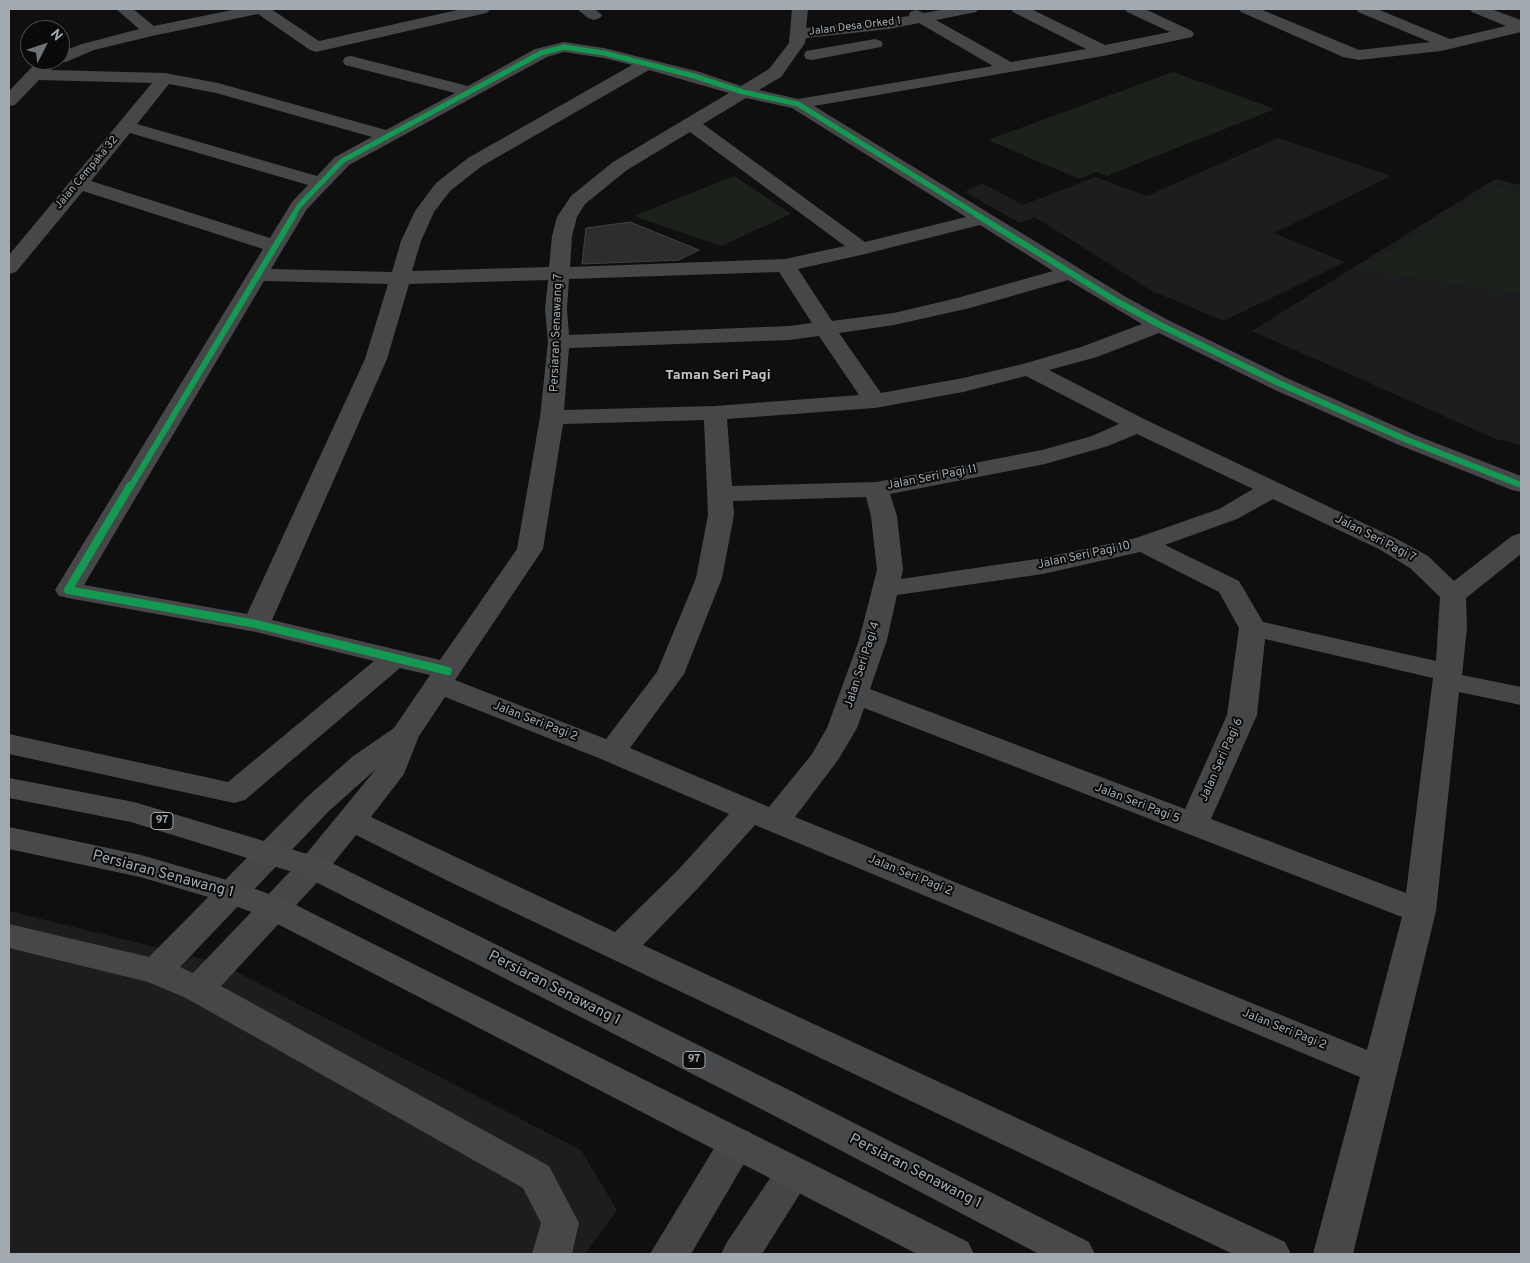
<!DOCTYPE html>
<style>
body{margin:0}
#map{position:relative;width:1530px;height:1263px;overflow:hidden;background:#0f0f10;font-family:Overpass,sans-serif}
canvas{display:block}
.frame{position:absolute;inset:0;border:10px solid #a2aaaf;pointer-events:none}
.north{position:absolute;left:20px;top:20px;width:50px;height:50px;box-sizing:border-box;background:#0a0a0b;border:1px solid #474a4d;border-radius:50%;rotate:49deg;font-size:14px;font-weight:700;line-height:20px;text-align:center;color:#a2aaaf}
.north::after{content:'';display:block;margin:auto;width:18px;height:22px;background:#6f7477;clip-path:polygon(50% 0,100% 100%,50% 72%,0 100%)}
</style>
<div id="map">
<canvas width="1530" height="1263"></canvas>
<div class="frame"></div>
<div class="north">N</div>
</div>
<script>
const c = document.querySelector('canvas').getContext('2d');
c.lineJoin = 'round';
function paint(path, color) {
  c.fillStyle = color;
  c.fill(path, 'evenodd');
}
function shape(rows) {
  const path = new Path2D();
  for (const r of rows) {
    path.moveTo(r[0], r[1]);
    for (let i = 2; i < r.length; i += 2) path.lineTo(r[i], r[i + 1]);
  }
  return path;
}
function strokePath(path, color, width, dash) {
  c.strokeStyle = color;
  c.lineWidth = width;
  c.lineCap = dash ? 'butt' : 'round';
  c.setLineDash(dash || []);
  c.stroke(path);
}
function label(font, color, halo, rows, align = 'center') {
  c.font = font + ' Overpass,sans-serif';
  c.lineWidth = 4;
  c.setLineDash([]);
  c.textBaseline = 'middle';
  c.strokeStyle = halo;
  c.fillStyle = color;
  for (const [text, x, y, turn = 0] of rows) {
    c.save();
    c.translate(x, y);
    c.rotate((+turn || 0) * Math.PI / 180);
    c.textAlign = isNaN(turn) ? turn : align;
    if (halo) c.strokeText(text, 0, 0);
    c.fillText(text, 0, 0);
    c.restore();
  }
}
paint(shape([
 [1278,138,1391,176,1274,233,1345,262,1224,321,1152,291,1035,217,1020,223,965,192,982,183,1023,205,1095,177,1147,196],
 [1495,179,1521,185,1521,445,1496,439,1252,331],
 [9,911,219,963,581,1150,617,1210,585,1254,9,1254]
]), '#1c1d1e');
paint(shape([
 [1173,72,1275,109,1107,176,1097,172,1079,179,988,140],
 [734,176,791,214,721,246,634,216],
 [1498,187,1521,192,1521,294,1358,269]
]), '#1d211c');
const building = shape([
 [630,222,699,250,679,260,582,264,586,228,630,222]
]);
paint(building, '#2d2d2e');
strokePath(building, '#3f4143', 1);
paint(shape([
 [116,9,133,9,154,26,237,9,271,9,319,41,462,9,490,9,488,12,482,14,316,52,310,50,258,14,152,36,94,50,66,62,54,62,53,60,60,60,60,52,82,44,139,29,116,9],
 [577,9,595,9,602,15,600,18,594,20,588,18,577,9],
 [792,9,808,9,806,28,889,19,909,16,910,12,916,10,924,13,946,9,978,9,976,12,936,20,1011,62,1086,49,1013,12,1011,9,1031,9,1105,45,1170,32,1127,12,1125,9,1145,9,1192,31,1194,34,1192,37,1103,56,814,106,1126,297,1168,320,1289,379,1415,435,1521,476,1521,492,1512,490,1399,445,1273,389,1159,333,1097,357,1049,370,1146,420,1397,539,1428,556,1454,581,1512,536,1521,533,1521,554,1466,598,1467,628,1462,675,1521,687,1521,705,1459,692,1436,911,1353,1254,1313,1254,1360,1077,755,825,700,886,643,945,1285,1242,1291,1254,1233,1254,450,882,356,835,324,875,221,986,549,1166,579,1223,572,1254,532,1254,541,1223,523,1188,186,998,148,982,9,948,9,924,149,957,307,797,352,757,394,728,430,675,400,668,245,800,234,803,9,754,9,734,228,782,374,661,256,632,68,598,59,596,55,590,263,249,83,191,16,272,9,274,9,255,152,83,39,80,15,105,9,106,9,91,32,67,48,60,54,61,56,65,51,70,165,73,218,83,386,130,455,93,345,65,343,61,345,57,351,56,468,86,535,49,564,42,604,48,700,72,741,86,769,69,789,43,792,9],
 [919,23,993,66,798,99,759,90,781,77,805,43,806,38,889,29,919,23],
 [564,52,604,58,632,65,468,158,436,183,415,211,401,241,392,272,271,269,307,209,349,165,547,57,564,52],
 [649,70,729,93,613,162,571,196,557,217,552,236,549,267,412,271,421,241,434,212,450,191,482,166,649,70],
 [169,84,216,93,372,137,335,157,317,176,137,124,169,84],
 [746,98,792,108,966,217,865,242,703,124,746,98],
 [690,132,845,246,785,259,570,267,572,236,577,217,585,204,627,170,690,132],
 [130,133,308,185,292,202,270,238,91,181,130,133],
 [980,225,1053,271,957,298,894,313,832,321,798,269,861,255,980,225],
 [779,272,812,323,789,326,569,335,567,309,569,279,779,272],
 [548,280,545,309,548,342,540,417,517,549,440,660,272,620,387,359,409,284,548,280],
 [1068,280,1142,324,1081,347,1023,364,963,378,881,393,839,333,894,325,970,308,1068,280],
 [264,281,388,284,365,359,247,614,84,585,264,281],
 [819,336,859,395,715,406,564,410,569,348,789,340,819,336],
 [1026,376,1119,424,1092,436,1042,450,876,482,732,486,727,419,875,408,963,392,1026,376],
 [704,420,708,515,696,578,657,672,606,739,455,680,543,549,563,424,704,420],
 [1137,434,1253,489,1219,509,1136,538,1043,558,901,579,903,570,897,516,890,494,1045,464,1108,446,1137,434],
 [866,497,871,516,877,570,859,640,827,728,812,754,769,807,630,748,684,674,722,578,734,515,733,501,866,497],
 [1273,499,1379,549,1410,568,1440,597,1436,661,1263,622,1239,581,1165,545,1237,519,1273,499],
 [1140,552,1219,592,1239,628,1227,715,1185,809,870,689,887,640,897,595,1043,574,1140,552],
 [1265,639,1433,678,1406,893,1211,819,1257,715,1265,639],
 [445,697,601,759,729,814,678,870,615,932,371,817,404,774,419,736,445,697],
 [864,708,1402,917,1367,1050,795,817,838,760,857,728,864,708],
 [376,769,302,859,193,973,180,967,329,811,376,769],
 [1239,9,1260,9,1359,50,1430,42,1358,12,1356,9,1377,9,1450,39,1506,26,1472,12,1470,9,1491,9,1521,20,1521,32,1441,51,1359,60,1343,57,1241,12,1239,9],
 [875,39,881,41,883,44,881,47,812,60,806,59,804,55,806,51,812,50,875,39]
]), '#454749');
paint(shape([
 [737,1128,750,1132,756,1143,691,1254,650,1254,724,1132,737,1128],
 [794,1157,807,1162,813,1173,762,1254,721,1254,727,1242,781,1162,794,1157]
]), '#444646');
paint(shape([
 [9,778,134,802,324,859,795,1093,1089,1242,1095,1254,1039,1254,769,1113,302,875,131,822,9,798,9,778],
 [9,827,141,855,244,885,286,900,968,1242,974,1254,917,1254,262,916,222,901,140,877,9,849,9,827]
]), '#48494b');
strokePath(shape([
 [293,216,299,206,342,161,541,53,564,47,604,53,694,76,743,92,798,104,979,216]
]), '#139951', 5);
strokePath(shape([
 [977,215,1118,302,1160,325,1281,384,1407,440,1521,485],
 [130,488,294,215]
]), '#139951', 6);
strokePath(shape([
 [130,486,68,590,256,624,448,671]
]), '#139951', 8);
label('11px', '#a2aaaf', '#0a0a0b', [
 ["Jalan Desa Orked 1",855,27,-7],
 ["Jalan Cempaka 32",87,173,-50]
]);
for (const [x, y, w] of [
 [162,821,22],
 [694,1060,22]
]) {
  const box = new Path2D();
  box.roundRect(x - w / 2, y - 8.5, w, 17, 4);
  c.fillStyle = '#0a0a0b';
  c.fill(box);
  strokePath(box, '#a2aaaf', 1);
}
label('bold 11px', '#a2aaaf', null, [
 ["97",162,821],
 ["97",694,1060]
]);
label('12px', '#a2aaaf', '#0a0a0b', [
 ["Persiaran Senawang 7",557,333,-88],
 ["Jalan Seri Pagi 11",932,478,-11],
 ["Jalan Seri Pagi 7",1375,539,27],
 ["Jalan Seri Pagi 10",1084,556,-12],
 ["Jalan Seri Pagi 4",863,665,-72],
 ["Jalan Seri Pagi 2",535,722,21],
 ["Jalan Seri Pagi 6",1222,760,-66],
 ["Jalan Seri Pagi 5",1137,804,21],
 ["Jalan Seri Pagi 2",910,876,22],
 ["Jalan Seri Pagi 2",1284,1030,22]
]);
label('bold 14px', '#c2c7cc', '#0a0a0b', [
 ["Taman Seri Pagi",718,376]
]);
label('15px', '#a2aaaf', '#0a0a0b', [
 ["Persiaran Senawang 1",163,875,15],
 ["Persiaran Senawang 1",554,989,27],
 ["Persiaran Senawang 1",915,1172,27]
]);
</script>
